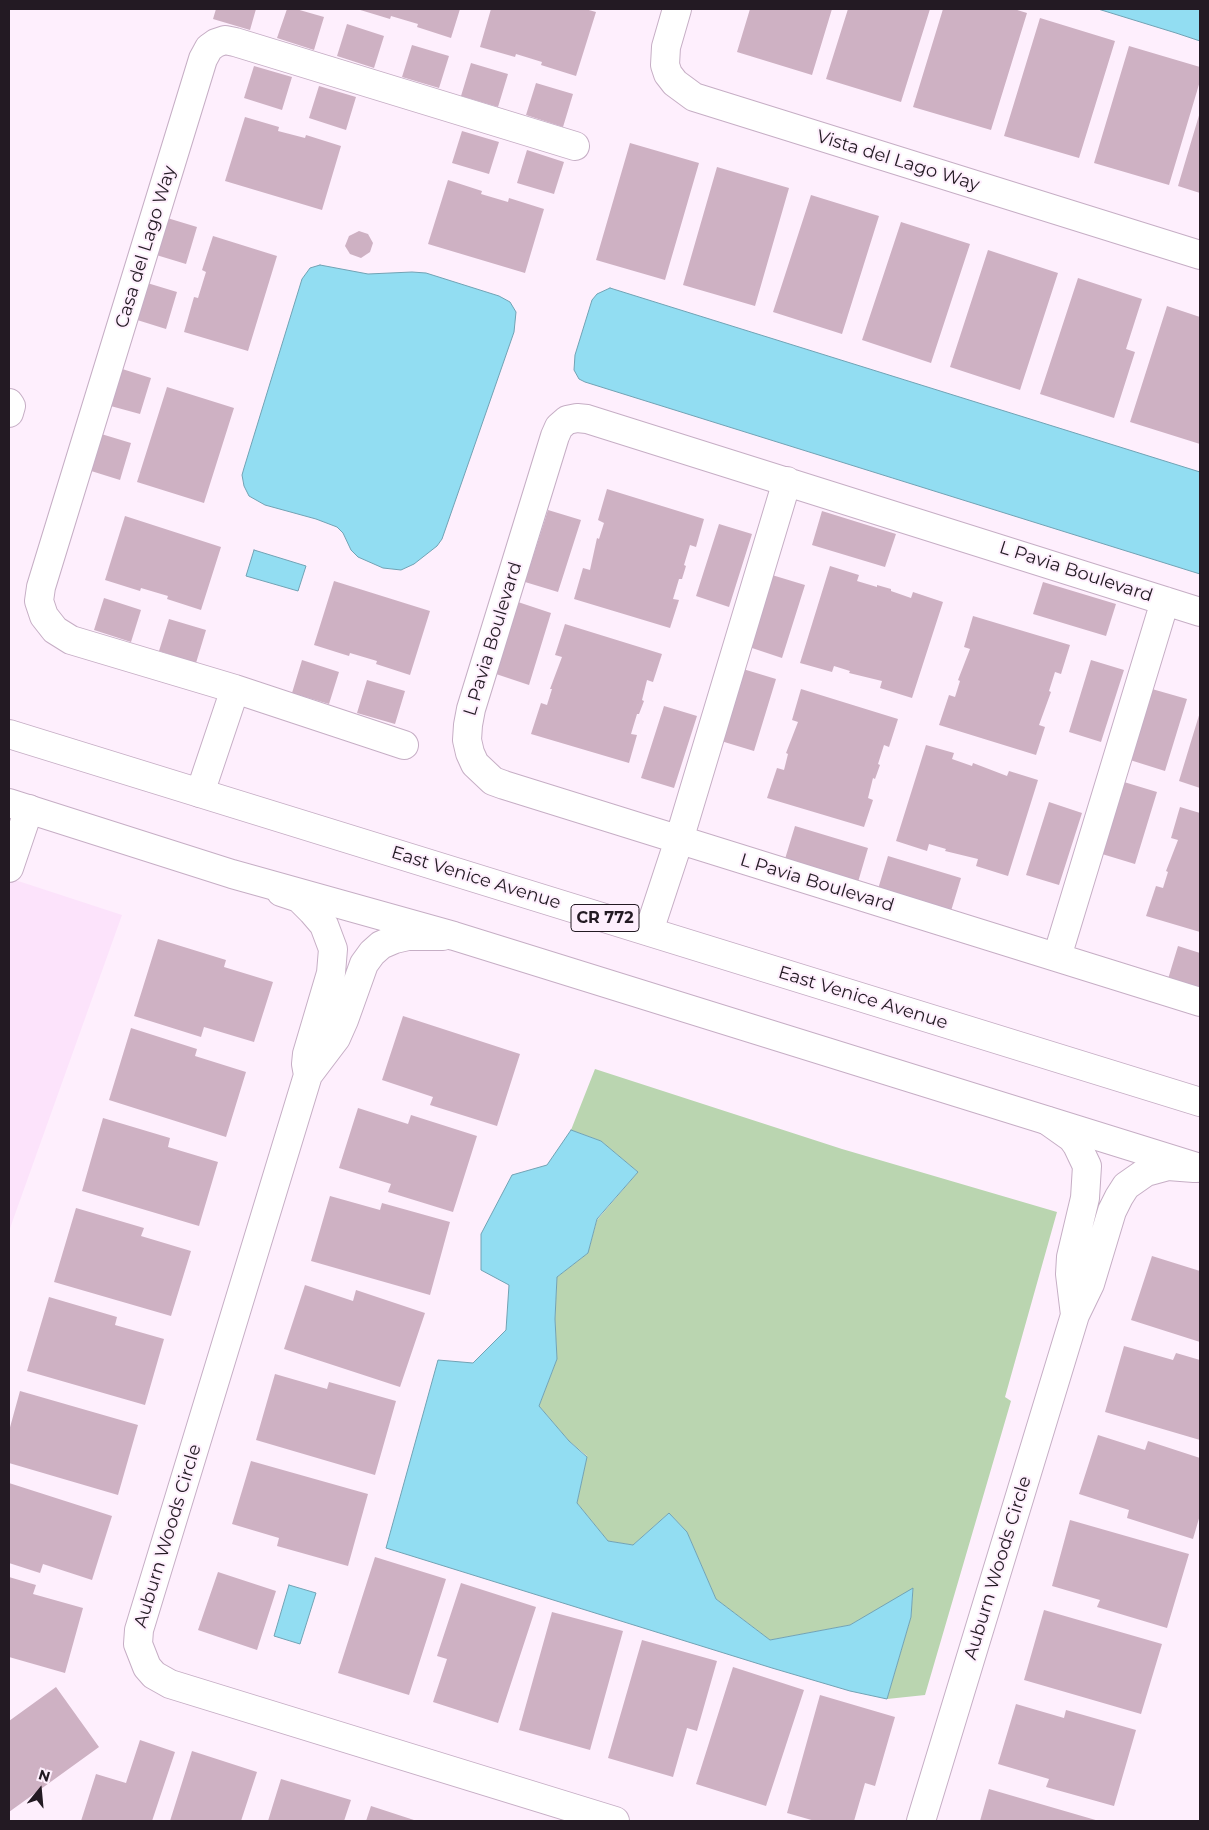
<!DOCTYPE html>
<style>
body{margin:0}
#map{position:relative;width:1209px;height:1830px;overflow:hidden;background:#feeffd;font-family:Montserrat,sans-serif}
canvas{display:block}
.frame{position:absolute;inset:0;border:10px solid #231a23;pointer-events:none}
.north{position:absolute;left:15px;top:1765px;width:50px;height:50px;-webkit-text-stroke:4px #feeffd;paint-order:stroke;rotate:17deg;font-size:14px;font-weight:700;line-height:20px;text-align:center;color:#231a23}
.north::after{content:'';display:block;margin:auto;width:18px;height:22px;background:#231a23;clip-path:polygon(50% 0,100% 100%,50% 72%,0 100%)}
</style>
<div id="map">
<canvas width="1209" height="1830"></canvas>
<div class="frame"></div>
<div class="north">N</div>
</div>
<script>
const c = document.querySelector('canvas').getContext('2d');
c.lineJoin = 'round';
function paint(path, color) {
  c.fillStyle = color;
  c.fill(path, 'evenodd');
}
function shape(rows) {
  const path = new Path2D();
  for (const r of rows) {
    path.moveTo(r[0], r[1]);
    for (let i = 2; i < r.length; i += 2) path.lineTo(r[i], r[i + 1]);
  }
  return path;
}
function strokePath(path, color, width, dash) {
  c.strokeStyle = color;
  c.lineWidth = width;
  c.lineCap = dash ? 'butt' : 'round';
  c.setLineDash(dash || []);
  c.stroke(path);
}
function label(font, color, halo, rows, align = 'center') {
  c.font = font + ' Montserrat,sans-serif';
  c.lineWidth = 4;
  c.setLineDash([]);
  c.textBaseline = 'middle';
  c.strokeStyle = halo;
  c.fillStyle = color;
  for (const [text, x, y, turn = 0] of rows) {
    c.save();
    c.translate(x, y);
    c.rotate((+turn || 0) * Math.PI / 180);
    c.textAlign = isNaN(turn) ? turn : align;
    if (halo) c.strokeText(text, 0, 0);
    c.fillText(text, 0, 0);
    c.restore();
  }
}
paint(shape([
 [9,878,122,915,9,1231]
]), '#fce3fb');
paint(shape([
 [595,1069,842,1149,1057,1212,1005,1397,1011,1401,925,1695,887,1699,911,1617,913,1589,850,1625,770,1640,716,1599,687,1532,669,1513,633,1545,608,1541,577,1503,587,1456,569,1441,539,1406,557,1359,555,1319,557,1277,588,1253,597,1220,638,1172,601,1141,571,1130]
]), '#bad5b0');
const water = shape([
 [1098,9,1200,9,1200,41,1176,33,1098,9],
 [320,265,368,274,412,272,426,273,499,296,510,302,516,312,514,332,442,539,437,546,414,564,401,570,383,568,358,557,351,550,343,533,337,527,316,519,265,505,249,496,244,486,242,475,244,468,302,279,310,268,320,265],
 [610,288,1200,472,1200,574,585,382,579,379,574,370,575,355,592,300,597,294,610,288],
 [254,550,306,566,298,591,246,576,254,550],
 [571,1130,601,1141,638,1172,597,1219,588,1253,557,1277,555,1319,557,1359,539,1406,569,1441,587,1457,577,1503,608,1541,633,1545,669,1513,687,1532,716,1599,770,1640,850,1625,913,1588,911,1617,887,1699,850,1691,772,1668,386,1548,438,1360,473,1363,506,1330,509,1285,481,1270,481,1234,512,1175,547,1165,571,1130],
 [289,1585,316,1593,300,1644,274,1636,289,1585]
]);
paint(water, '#92ddf2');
strokePath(water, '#71a2b4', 1);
paint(shape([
 [216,9,256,9,250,30,213,19],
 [287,9,296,9,324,17,314,50,277,38],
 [357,9,460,9,451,38,417,27,418,24,391,16,390,19],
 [491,9,585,9,596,12,576,76,541,65,542,62,516,54,515,57,480,47],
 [750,9,832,9,812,75,737,52],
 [848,9,930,9,901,102,826,79],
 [943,9,1014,9,1027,13,991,130,913,107],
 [1040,18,1115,41,1079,158,1004,136],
 [347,24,384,36,374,68,337,56],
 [412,45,449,56,439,88,402,77],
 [1129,46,1200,67,1200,81,1169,185,1094,163],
 [471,63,508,74,498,107,461,96],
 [254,66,292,77,282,110,244,98],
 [536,83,573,94,563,127,526,115],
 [319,86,356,97,346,130,309,118],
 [1200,112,1200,193,1178,186],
 [245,117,279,127,278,131,305,138,306,135,341,146,322,210,225,181],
 [462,131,499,142,489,174,452,163],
 [630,143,699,163,665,280,596,260],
 [527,150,564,162,554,194,517,183],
 [717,167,789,188,755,306,683,285],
 [448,180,482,191,481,194,508,202,509,198,544,209,525,273,428,244],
 [811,195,879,216,842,334,773,312],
 [164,217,197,227,186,264,153,254],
 [901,222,970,244,931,363,862,340],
 [359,231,368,234,373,243,370,252,361,258,350,254,345,246,349,236],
 [213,236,277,256,248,351,184,332,194,297,198,298,206,272,202,270],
 [988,250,1058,273,1020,390,950,367],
 [1078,278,1142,299,1126,349,1135,352,1114,418,1040,394],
 [144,282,177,292,166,329,134,319],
 [1167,306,1200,317,1200,444,1130,422],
 [119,368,151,378,140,414,107,405],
 [167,387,234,408,204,503,137,482],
 [98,433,131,443,120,480,88,470],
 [607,489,704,519,696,547,690,545,684,565,686,566,682,579,679,579,673,599,679,600,670,628,574,599,583,568,590,570,597,538,599,539,604,523,598,520],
 [548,510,581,520,558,592,525,582],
 [822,511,896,534,885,567,812,545],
 [125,516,221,547,201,610,167,599,168,596,141,588,140,591,105,580],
 [719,524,752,534,729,607,696,596],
 [830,566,859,575,857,581,877,587,877,585,891,589,891,591,911,598,913,592,943,602,912,698,880,688,882,681,849,673,850,671,834,666,832,672,800,663],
 [772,575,805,585,782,658,749,647],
 [334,581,430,611,410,675,376,664,377,661,350,653,349,656,314,645],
 [1043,582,1116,604,1106,636,1033,614],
 [104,598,141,610,131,642,94,630],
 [518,602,551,613,529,685,496,674],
 [973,616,1070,645,1061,674,1055,672,1049,691,1051,692,1039,725,1045,727,1036,755,939,725,949,695,955,697,960,681,958,680,970,649,964,647],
 [169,619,206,630,196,663,159,651],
 [565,624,662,654,653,682,647,680,642,700,644,701,639,714,637,714,631,734,637,735,629,763,531,734,541,703,547,705,552,689,550,689,562,657,555,655],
 [302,660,339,672,329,704,292,693],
 [1091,660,1124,670,1101,742,1069,732],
 [743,669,776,679,754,751,721,741],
 [367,680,405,691,395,724,357,713],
 [801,689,898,719,889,747,884,745,878,764,880,765,875,779,873,778,868,798,873,800,864,827,767,798,777,768,784,770,788,754,786,753,798,722,792,720],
 [1152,689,1187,699,1165,771,1130,760],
 [664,706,697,716,674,788,641,778],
 [1200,712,1200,788,1179,781],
 [926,745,954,753,952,759,972,766,973,763,1007,776,1009,771,1038,780,1008,876,976,866,978,859,945,851,946,849,929,844,927,851,896,841],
 [1124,782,1157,792,1135,864,1102,854],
 [1049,802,1082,813,1059,885,1026,875],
 [1180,807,1200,813,1200,932,1146,916,1156,886,1163,888,1168,872,1166,871,1178,840,1171,838],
 [795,826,868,848,858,882,785,859],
 [888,856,961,878,951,911,878,889],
 [158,939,226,960,224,967,273,982,254,1042,204,1027,201,1037,134,1016],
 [1178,946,1200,953,1200,989,1168,979],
 [403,1016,520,1054,497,1126,430,1105,433,1097,382,1080],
 [131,1028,197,1049,195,1056,246,1072,226,1137,109,1100],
 [358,1108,408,1124,411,1115,477,1136,453,1212,388,1192,391,1184,339,1168],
 [103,1118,170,1138,168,1147,218,1162,199,1226,82,1191],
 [330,1196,380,1210,382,1203,450,1222,430,1295,311,1261],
 [76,1208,144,1228,141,1236,191,1251,171,1316,54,1282],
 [1152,1256,1200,1271,1200,1342,1131,1320],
 [305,1285,353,1301,356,1290,425,1313,400,1387,284,1349],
 [49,1297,117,1317,115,1325,164,1339,145,1405,27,1371],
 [1124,1346,1173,1360,1176,1353,1200,1360,1200,1440,1105,1412],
 [275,1374,327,1389,329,1382,396,1401,375,1475,256,1440],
 [20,1391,138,1425,118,1495,9,1463,9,1431],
 [1098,1435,1145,1450,1148,1441,1200,1458,1200,1515,1193,1539,1127,1518,1129,1510,1079,1494],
 [251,1461,368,1494,348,1566,277,1546,279,1538,232,1524],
 [9,1483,112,1516,92,1580,43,1564,40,1573,9,1563],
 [1070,1520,1189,1554,1167,1628,1097,1607,1100,1600,1052,1586],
 [375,1557,446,1579,409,1695,338,1673],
 [218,1572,276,1591,257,1650,198,1630],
 [9,1577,36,1585,33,1594,83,1608,65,1673,9,1657],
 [461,1583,536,1607,498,1723,433,1702,447,1659,437,1656],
 [1044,1610,1162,1644,1141,1714,1024,1680],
 [552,1612,623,1631,590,1750,519,1730],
 [642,1640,717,1661,697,1731,687,1728,673,1777,608,1758],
 [733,1667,804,1690,766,1806,696,1784],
 [56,1687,99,1747,9,1812,9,1721],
 [820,1695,895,1717,875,1786,865,1783,854,1821,815,1821,787,1813],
 [1016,1704,1064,1718,1066,1710,1136,1730,1114,1806,1046,1787,1049,1779,998,1764],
 [140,1740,175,1752,152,1821,81,1821,96,1774,126,1783],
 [192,1751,257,1772,241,1821,170,1821],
 [281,1779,351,1800,344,1821,268,1821],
 [989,1789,1099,1821,980,1821],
 [371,1806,417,1821,366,1821]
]), '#ceb1c3');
const minor = shape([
 [677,9,666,47,665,65,668,74,675,83,694,97,1200,255],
 [9,403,11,406,9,413],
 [1200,612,587,419,577,418,567,420,559,427,555,436,471,709,468,725,467,740,470,753,475,764,493,781,504,785,1200,1002],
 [404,745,235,689,71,640,55,630,44,616,39,601,41,587,203,59,209,48,216,43,225,40,235,42,575,146],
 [200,793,235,689],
 [9,868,29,809],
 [281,892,299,898,312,911,324,925,333,949,331,973,307,1054,306,1064,308,1075],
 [649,931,679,840,787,481],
 [443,936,408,936,395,939,381,945,372,953,364,964,344,1020,336,1038,308,1075,139,1630,138,1644,147,1667,154,1675,170,1684,615,1821],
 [1057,957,1165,601],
 [1048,1121,1072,1138,1077,1145,1087,1166,1085,1198,1071,1257,1070,1274,1075,1315],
 [921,1821,1075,1315,1090,1284,1112,1211,1119,1197,1126,1186,1146,1172,1168,1166,1194,1168]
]);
const major = shape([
 [9,734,1200,1102],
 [9,803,232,874,454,936,1200,1168]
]);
strokePath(minor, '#c6aec5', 30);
strokePath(major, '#c6aec5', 30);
strokePath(minor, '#fff', 28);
strokePath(major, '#fff', 28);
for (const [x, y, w] of [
 [605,918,68]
]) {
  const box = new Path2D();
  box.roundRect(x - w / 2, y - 13.5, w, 27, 4);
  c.fillStyle = '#feeffd';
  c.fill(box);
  strokePath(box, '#231a23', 1);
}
label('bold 16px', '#231a23', null, [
 ["CR 772",605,918]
]);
label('18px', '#231a23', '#feeffd', [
 ["Vista del Lago Way",898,161,17],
 ["Casa del Lago Way",146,247,-73],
 ["L Pavia Boulevard",1076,572,18],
 ["L Pavia Boulevard",493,639,-73],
 ["East Venice Avenue",476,878,17],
 ["L Pavia Boulevard",817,883,17],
 ["East Venice Avenue",863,998,17],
 ["Auburn Woods Circle",168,1536,-73],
 ["Auburn Woods Circle",998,1568,-73]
]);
</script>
